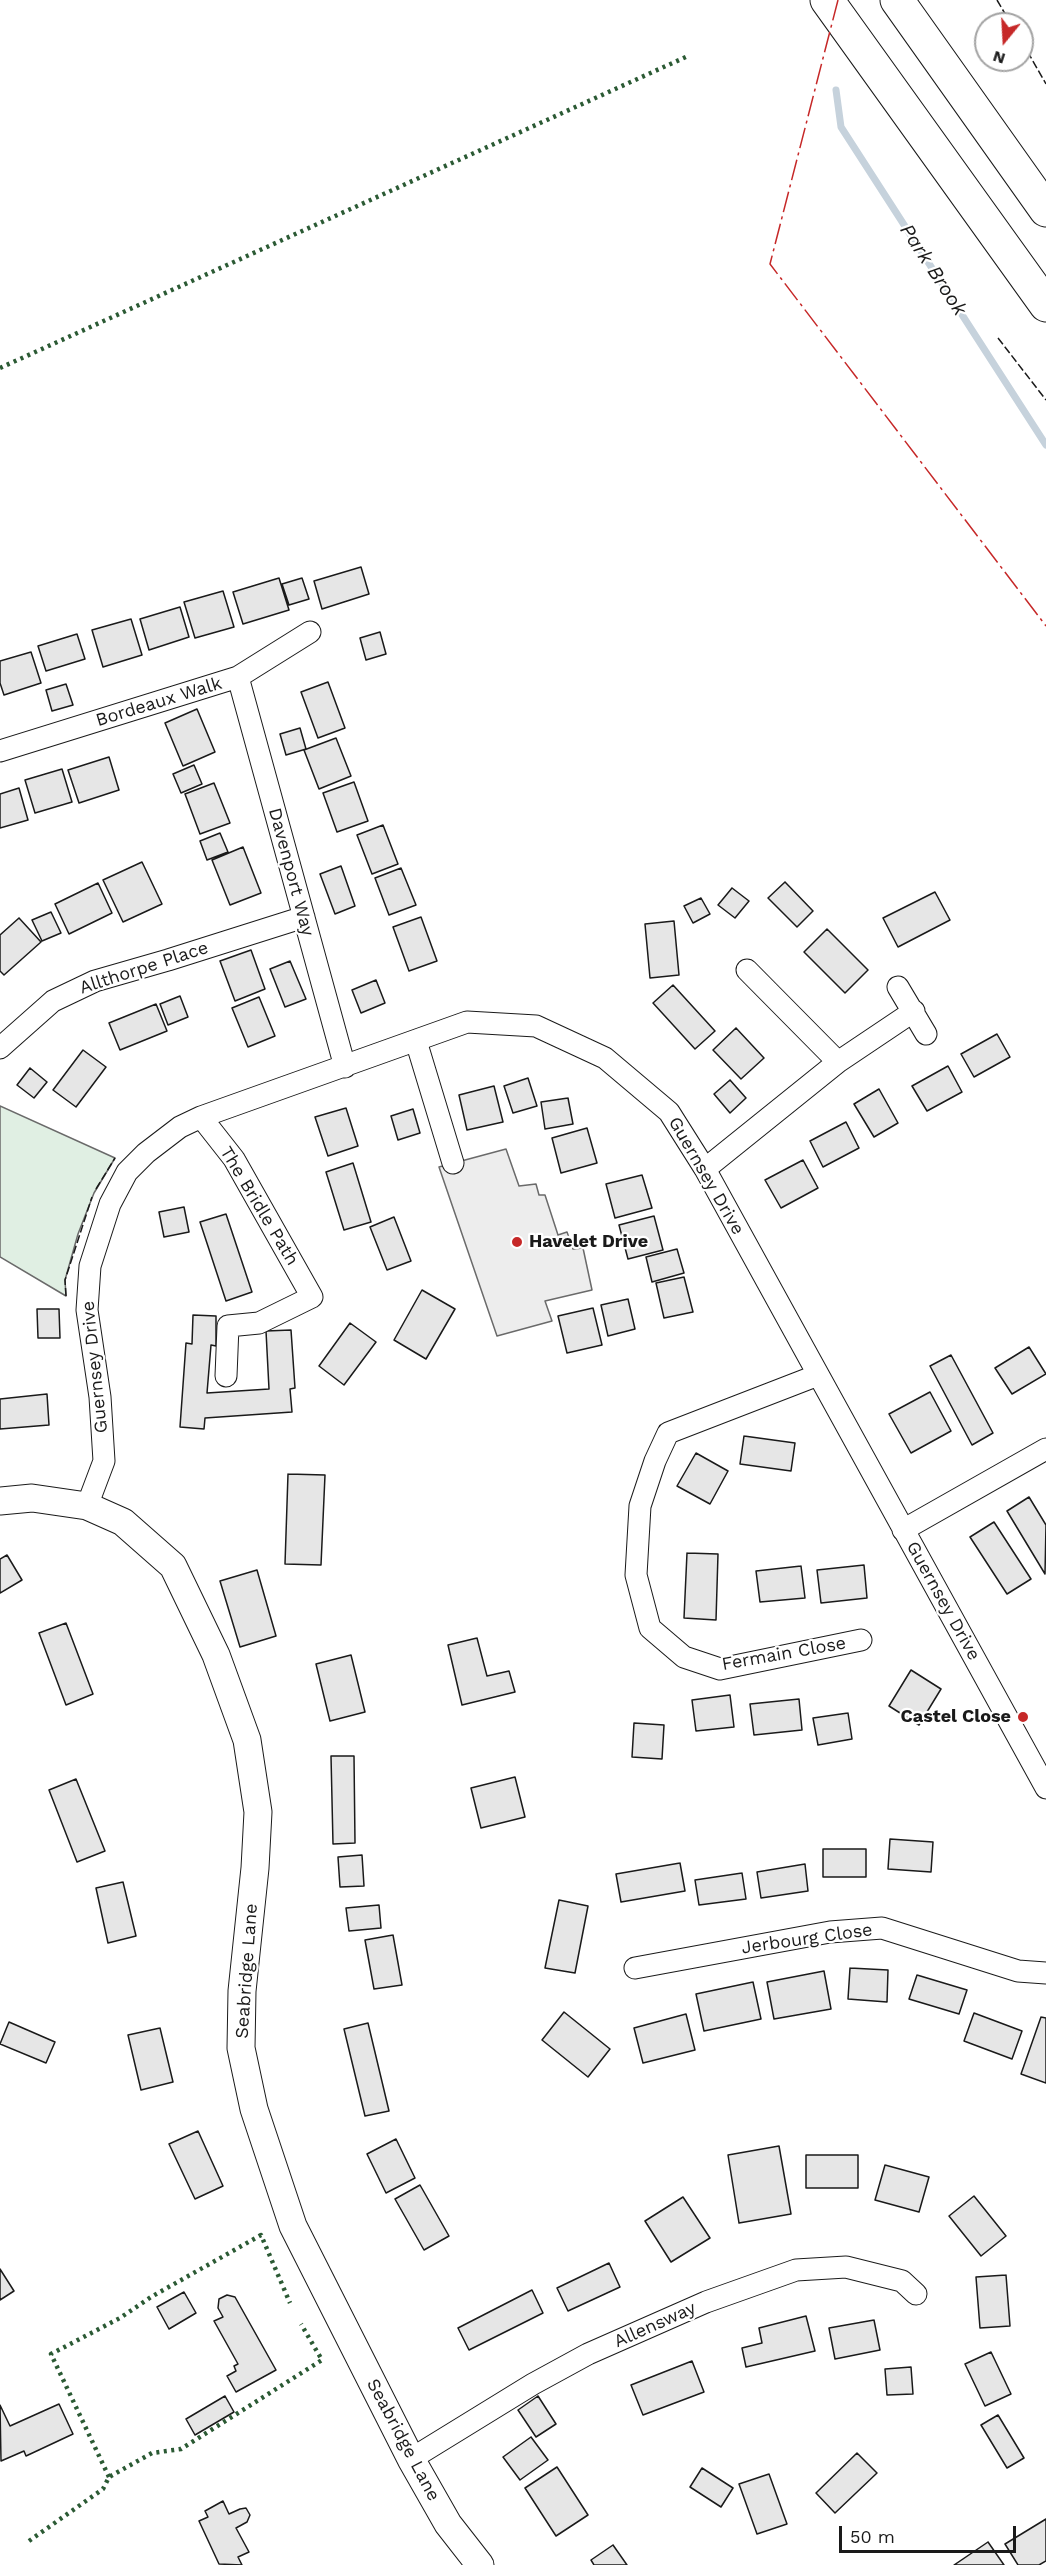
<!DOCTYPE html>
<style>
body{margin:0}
#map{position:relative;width:1046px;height:2565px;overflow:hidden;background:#fff;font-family:"Work Sans",sans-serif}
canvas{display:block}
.north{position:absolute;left:974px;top:12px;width:60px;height:60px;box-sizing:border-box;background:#fff;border:2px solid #a3a3a3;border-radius:50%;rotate:198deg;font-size:16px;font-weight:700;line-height:24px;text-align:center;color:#1a1a1a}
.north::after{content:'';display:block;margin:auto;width:21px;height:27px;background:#c62828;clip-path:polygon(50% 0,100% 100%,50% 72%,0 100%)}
.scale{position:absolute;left:839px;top:2526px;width:177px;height:27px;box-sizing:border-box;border:3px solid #1a1a1a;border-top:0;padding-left:8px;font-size:18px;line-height:21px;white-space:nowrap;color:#1a1a1a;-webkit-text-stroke:4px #fff;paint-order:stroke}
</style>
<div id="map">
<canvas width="1046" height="2565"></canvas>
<div class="north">N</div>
<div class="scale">50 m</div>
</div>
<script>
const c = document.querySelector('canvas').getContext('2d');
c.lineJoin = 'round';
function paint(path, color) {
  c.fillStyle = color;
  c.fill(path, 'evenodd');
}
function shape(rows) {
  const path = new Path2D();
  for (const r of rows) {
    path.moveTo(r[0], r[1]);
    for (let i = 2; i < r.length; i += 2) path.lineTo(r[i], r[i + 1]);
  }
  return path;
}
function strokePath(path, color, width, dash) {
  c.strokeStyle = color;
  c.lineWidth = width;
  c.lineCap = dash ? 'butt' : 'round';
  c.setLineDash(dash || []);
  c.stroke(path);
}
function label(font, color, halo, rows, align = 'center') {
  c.font = font + ' "Work Sans",sans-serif';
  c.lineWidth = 4.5;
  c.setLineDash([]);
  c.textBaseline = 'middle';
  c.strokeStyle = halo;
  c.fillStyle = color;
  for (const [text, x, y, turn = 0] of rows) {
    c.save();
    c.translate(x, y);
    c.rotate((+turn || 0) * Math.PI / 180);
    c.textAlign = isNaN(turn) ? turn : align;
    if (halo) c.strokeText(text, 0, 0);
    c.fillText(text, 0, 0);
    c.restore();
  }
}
const green = shape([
 [0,1106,115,1158,94,1193,78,1234,65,1280,66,1296,0,1257,0,1106]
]);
paint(green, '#e0efe3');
strokePath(green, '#6a6a6a', 1.5);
const parking = shape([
 [506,1149,519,1186,536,1184,539,1195,545,1195,558,1235,567,1232,573,1249,583,1248,592,1290,545,1301,552,1321,497,1336,439,1167,506,1149]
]);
paint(parking, '#ededed');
strokePath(parking, '#6a6a6a', 1.5);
strokePath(shape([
 [836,90,841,127,1046,445]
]), '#c6d2dc', 7);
const building = shape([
 [361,567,369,594,322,609,314,581,361,567],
 [279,578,289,610,243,624,233,592,279,578],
 [302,578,309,599,289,605,282,584,302,578],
 [223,591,234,627,195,638,184,602,223,591],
 [180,607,189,637,149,650,140,619,180,607],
 [131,619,142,655,103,667,92,630,131,619],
 [380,632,386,654,366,660,360,638,380,632],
 [77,634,85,659,46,671,38,646,77,634],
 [31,652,41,683,4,695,0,683,0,661,31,652],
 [328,682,345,728,318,738,301,692,328,682],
 [66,684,73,705,52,711,46,690,66,684],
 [197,709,215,752,183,766,165,723,197,709],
 [300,728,306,749,286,755,280,734,300,728],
 [336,738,351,776,319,789,304,750,336,738],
 [109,757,119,790,79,803,68,770,109,757],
 [194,765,202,784,181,793,173,774,194,765],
 [62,769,72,802,35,813,25,780,62,769],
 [354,782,368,821,337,832,323,793,354,782],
 [214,783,230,823,200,834,185,794,214,783],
 [19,788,28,820,0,828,0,794,19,788],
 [383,825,398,864,372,874,357,835,383,825],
 [220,833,228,852,207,860,200,841,220,833],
 [243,847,261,893,230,905,212,860,243,847],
 [142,862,162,904,123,922,103,880,142,862],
 [341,866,355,906,335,914,320,874,341,866],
 [401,868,416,905,389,915,375,878,401,868],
 [785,882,813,911,797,927,768,898,785,882],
 [98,883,112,913,69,934,55,904,98,883],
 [732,888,749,901,735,918,718,905,732,888],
 [935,892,950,920,898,947,883,918,935,892],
 [701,898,710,914,693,923,684,906,701,898],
 [51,912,61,933,42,941,32,920,51,912],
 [421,917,437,961,409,971,393,927,421,917],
 [19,918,41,942,4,975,0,971,0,935,19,918],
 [674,921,679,975,650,978,645,924,674,921],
 [827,929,868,970,845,993,804,952,827,929],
 [251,950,265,989,235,1001,220,961,251,950],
 [290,961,306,999,285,1007,270,969,290,961],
 [376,980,385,1003,361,1013,352,990,376,980],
 [673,985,715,1031,695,1049,653,1003,673,985],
 [180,996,188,1017,168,1025,160,1004,180,996],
 [259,997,275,1036,248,1047,232,1008,259,997],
 [156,1004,167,1031,120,1050,109,1023,156,1004],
 [736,1028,764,1058,741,1079,713,1050,736,1028],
 [997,1034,1010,1057,974,1077,961,1054,997,1034],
 [83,1050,106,1067,76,1107,53,1090,83,1050],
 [948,1066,962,1092,927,1111,912,1086,948,1066],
 [30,1068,47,1082,34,1098,17,1085,30,1068],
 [528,1078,537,1106,513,1113,504,1086,528,1078],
 [730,1080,746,1098,730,1113,714,1094,730,1080],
 [494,1086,503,1122,467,1130,459,1095,494,1086],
 [879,1089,898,1123,874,1137,854,1104,879,1089],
 [568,1098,573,1124,545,1129,541,1102,568,1098],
 [346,1108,358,1146,328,1156,315,1117,346,1108],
 [413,1109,420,1133,398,1140,391,1116,413,1109],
 [846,1122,859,1148,823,1167,810,1141,846,1122],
 [587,1128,597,1163,561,1173,552,1138,587,1128],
 [803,1160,818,1188,781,1208,765,1180,803,1160],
 [353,1163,371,1222,344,1230,326,1172,353,1163],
 [642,1175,652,1208,615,1218,606,1184,642,1175],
 [184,1207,189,1232,164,1237,159,1212,184,1207],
 [226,1214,252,1292,226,1301,200,1222,226,1214],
 [654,1216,663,1250,628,1259,619,1225,654,1216],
 [394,1217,411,1261,387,1270,370,1227,394,1217],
 [677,1249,684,1273,652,1282,646,1257,677,1249],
 [684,1277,693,1312,664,1318,656,1283,684,1277],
 [422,1290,455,1309,426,1359,394,1340,422,1290],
 [628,1299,635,1329,608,1336,601,1305,628,1299],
 [593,1308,602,1345,567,1353,558,1316,593,1308],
 [37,1309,59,1309,60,1338,38,1338,37,1309],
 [193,1315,216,1316,216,1346,211,1345,207,1393,269,1389,266,1331,291,1330,295,1388,290,1389,292,1412,205,1418,204,1429,180,1427,186,1343,192,1344,193,1315],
 [350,1323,376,1342,344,1385,319,1366,350,1323],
 [1029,1347,1046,1374,1012,1394,995,1368,1029,1347],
 [951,1355,993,1433,972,1445,930,1366,951,1355],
 [930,1392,951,1431,911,1453,889,1414,930,1392],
 [47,1394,49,1425,0,1429,0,1399,47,1394],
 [744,1436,795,1443,791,1471,740,1464,744,1436],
 [696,1453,728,1471,710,1504,677,1486,696,1453],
 [288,1474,325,1475,321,1565,285,1564,288,1474],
 [1029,1497,1046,1525,1045,1574,1007,1511,1029,1497],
 [994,1522,1031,1579,1007,1594,970,1537,994,1522],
 [687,1553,718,1554,716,1620,684,1618,687,1553],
 [7,1555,22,1580,0,1593,0,1559,7,1555],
 [864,1565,867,1598,821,1603,817,1570,864,1565],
 [801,1566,805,1598,760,1602,756,1571,801,1566],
 [257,1570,276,1636,240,1647,220,1581,257,1570],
 [66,1623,93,1694,66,1705,39,1633,66,1623],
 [477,1638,487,1676,509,1671,515,1692,462,1705,448,1645,477,1638],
 [351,1655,365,1712,330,1721,316,1664,351,1655],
 [911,1670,941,1689,919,1725,889,1706,911,1670],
 [730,1695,734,1727,696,1731,692,1700,730,1695],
 [799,1699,802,1730,754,1735,750,1704,799,1699],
 [848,1713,852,1739,818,1745,813,1718,848,1713],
 [634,1723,664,1725,662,1759,632,1757,634,1723],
 [331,1756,354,1756,355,1843,333,1844,331,1756],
 [515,1777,525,1817,481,1828,471,1788,515,1777],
 [76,1779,105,1851,77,1862,49,1790,76,1779],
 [890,1839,933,1842,931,1872,888,1869,890,1839],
 [823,1849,866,1849,866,1877,823,1877,823,1849],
 [362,1855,364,1886,340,1887,338,1857,362,1855],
 [680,1863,685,1891,621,1902,616,1874,680,1863],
 [805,1864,808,1891,761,1898,757,1872,805,1864],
 [742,1873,746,1899,699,1905,695,1880,742,1873],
 [123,1882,136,1936,108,1943,96,1888,123,1882],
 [559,1900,588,1906,575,1973,545,1968,559,1900],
 [379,1905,381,1928,349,1931,346,1908,379,1905],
 [393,1935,402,1985,374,1989,365,1940,393,1935],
 [850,1968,888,1970,887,2002,848,1999,850,1968],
 [824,1971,831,2009,774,2019,767,1982,824,1971],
 [917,1975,967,1990,959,2014,909,1999,917,1975],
 [753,1982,761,2019,704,2031,696,1994,753,1982],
 [564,2012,610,2049,588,2077,542,2040,564,2012],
 [974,2013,1022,2031,1012,2059,964,2041,974,2013],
 [686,2014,695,2050,643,2063,634,2028,686,2014],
 [1041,2017,1046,2018,1046,2083,1021,2074,1041,2017],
 [9,2022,55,2042,46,2063,0,2044,9,2022],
 [368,2023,389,2111,365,2116,344,2029,368,2023],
 [160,2028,173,2082,141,2090,128,2035,160,2028],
 [198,2131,223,2186,195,2199,169,2144,198,2131],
 [396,2139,415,2178,386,2193,367,2154,396,2139],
 [779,2146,791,2214,739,2223,728,2155,779,2146],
 [806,2155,858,2155,858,2188,806,2188,806,2155],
 [885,2165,929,2177,919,2212,875,2200,885,2165],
 [420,2185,449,2236,424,2250,395,2199,420,2185],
 [974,2196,1006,2236,981,2256,949,2216,974,2196],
 [683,2197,710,2238,671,2262,645,2221,683,2197],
 [609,2263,620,2287,568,2311,557,2288,609,2263],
 [0,2269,14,2291,0,2300,0,2269],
 [1006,2275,1010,2326,980,2328,976,2277,1006,2275],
 [532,2290,543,2313,469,2350,458,2328,532,2290],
 [184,2292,196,2313,169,2329,157,2307,184,2292],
 [227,2295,235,2297,276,2370,236,2392,227,2376,236,2371,234,2366,238,2364,214,2321,223,2317,218,2308,219,2299,227,2295],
 [806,2316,815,2351,746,2367,742,2348,762,2343,759,2328,806,2316],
 [874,2320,880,2350,835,2359,829,2328,874,2320],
 [991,2352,1011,2394,985,2406,965,2364,991,2352],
 [692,2361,704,2392,643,2415,631,2385,692,2361],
 [911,2367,913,2394,887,2395,885,2369,911,2367],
 [225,2396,234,2412,195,2435,186,2419,225,2396],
 [538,2396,556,2424,536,2437,518,2410,538,2396],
 [59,2404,73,2434,26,2456,24,2451,1,2461,0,2405,10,2426,59,2404],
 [998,2415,1024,2458,1007,2468,981,2425,998,2415],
 [531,2437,548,2460,520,2480,503,2457,531,2437],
 [857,2453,877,2473,835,2513,816,2493,857,2453],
 [557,2467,588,2515,556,2536,525,2488,557,2467],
 [702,2468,733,2488,721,2507,690,2487,702,2468],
 [769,2474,787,2524,757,2534,739,2484,769,2474],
 [223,2501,229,2514,240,2509,246,2508,250,2515,247,2522,236,2528,249,2552,238,2557,242,2565,219,2564,199,2521,208,2517,205,2511,223,2501],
 [1046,2519,1046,2561,1039,2565,1018,2565,1005,2544,1046,2519],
 [988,2542,1004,2565,954,2565,988,2542],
 [613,2545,627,2565,594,2565,591,2560,613,2545]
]);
paint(building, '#e6e6e6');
strokePath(building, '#1a1a1a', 1.5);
const minor = shape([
 [238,677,345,1067],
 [0,751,238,677,310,632],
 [747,970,838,1062],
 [898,987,926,1034],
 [416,1041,453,1163],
 [0,1048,53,1001,95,981,168,960,304,917],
 [201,1117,234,1159,312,1297,259,1323,228,1326,226,1376],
 [705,1169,838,1062,914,1011],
 [818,1375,668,1433,655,1461,640,1506,636,1575,650,1628,684,1657,720,1669,861,1640],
 [87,1506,104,1461,100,1397,87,1310,90,1266,110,1204,127,1172,146,1153,180,1127,201,1117,467,1022,536,1026,605,1058,669,1112,705,1169,1046,1788],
 [903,1530,1046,1449],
 [635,1968,830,1932,882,1928,1018,1971,1046,1973],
 [411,2459,533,2384,588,2354,706,2302,796,2270,846,2267,902,2281,916,2294]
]);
const tertiary = shape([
 [0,1501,32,1498,87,1506,123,1522,173,1566,216,1655,247,1740,258,1812,255,1868,242,1991,241,2048,254,2109,293,2226,411,2459,448,2524,480,2565]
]);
const motorway = shape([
 [827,0,1046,305],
 [897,0,1046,210]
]);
strokePath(minor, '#1a1a1a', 23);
strokePath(tertiary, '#1a1a1a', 29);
strokePath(motorway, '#1a1a1a', 35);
strokePath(minor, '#fff', 21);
strokePath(tertiary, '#fff', 27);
strokePath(motorway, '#fff', 33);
strokePath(shape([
 [0,368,688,56],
 [109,2477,51,2354,120,2318,151,2297,261,2235,290,2303],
 [29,2541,103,2489,109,2477,152,2453,181,2449,322,2360,301,2324]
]), '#2b5a34', 4.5, [3, 4.5]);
strokePath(shape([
 [997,0,1011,24],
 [1022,42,1046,84],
 [998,338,1046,400],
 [96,1189,115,1158],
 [66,1296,65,1280,92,1197]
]), '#1a1a1a', 1.5, [8, 3]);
strokePath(shape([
 [838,0,770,264,1046,626]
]), '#c62828', 1.5, [21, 4.5, 3, 4.5]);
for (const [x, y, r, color] of [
 [517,1242,6,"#c62828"],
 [1023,1717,6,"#c62828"]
]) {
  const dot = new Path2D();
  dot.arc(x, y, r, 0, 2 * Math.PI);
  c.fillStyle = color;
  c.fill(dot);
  strokePath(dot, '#fff', 2);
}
label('18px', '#1a1a1a', '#fff', [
 ["Bordeaux Walk",159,702,-17],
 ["Davenport Way",291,872,75],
 ["Allthorpe Place",144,968,-18],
 ["Guernsey Drive",706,1176,60],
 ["The Bridle Path",259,1206,59],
 ["Guernsey Drive",95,1367,-96],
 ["Guernsey Drive",943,1601,61],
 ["Fermain Close",784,1654,-10],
 ["Jerbourg Close",807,1939,-8],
 ["Seabridge Lane",247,1971,-86],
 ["Allensway",655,2325,-24],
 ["Seabridge Lane",403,2440,62]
]);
label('bold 18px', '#1a1a1a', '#fff', [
 ["Havelet Drive",529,1242],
 ["Castel Close",1011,1717,"right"]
], 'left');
label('italic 20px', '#1a1a1a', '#fff', [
 ["Park Brook",933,270,57]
]);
</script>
